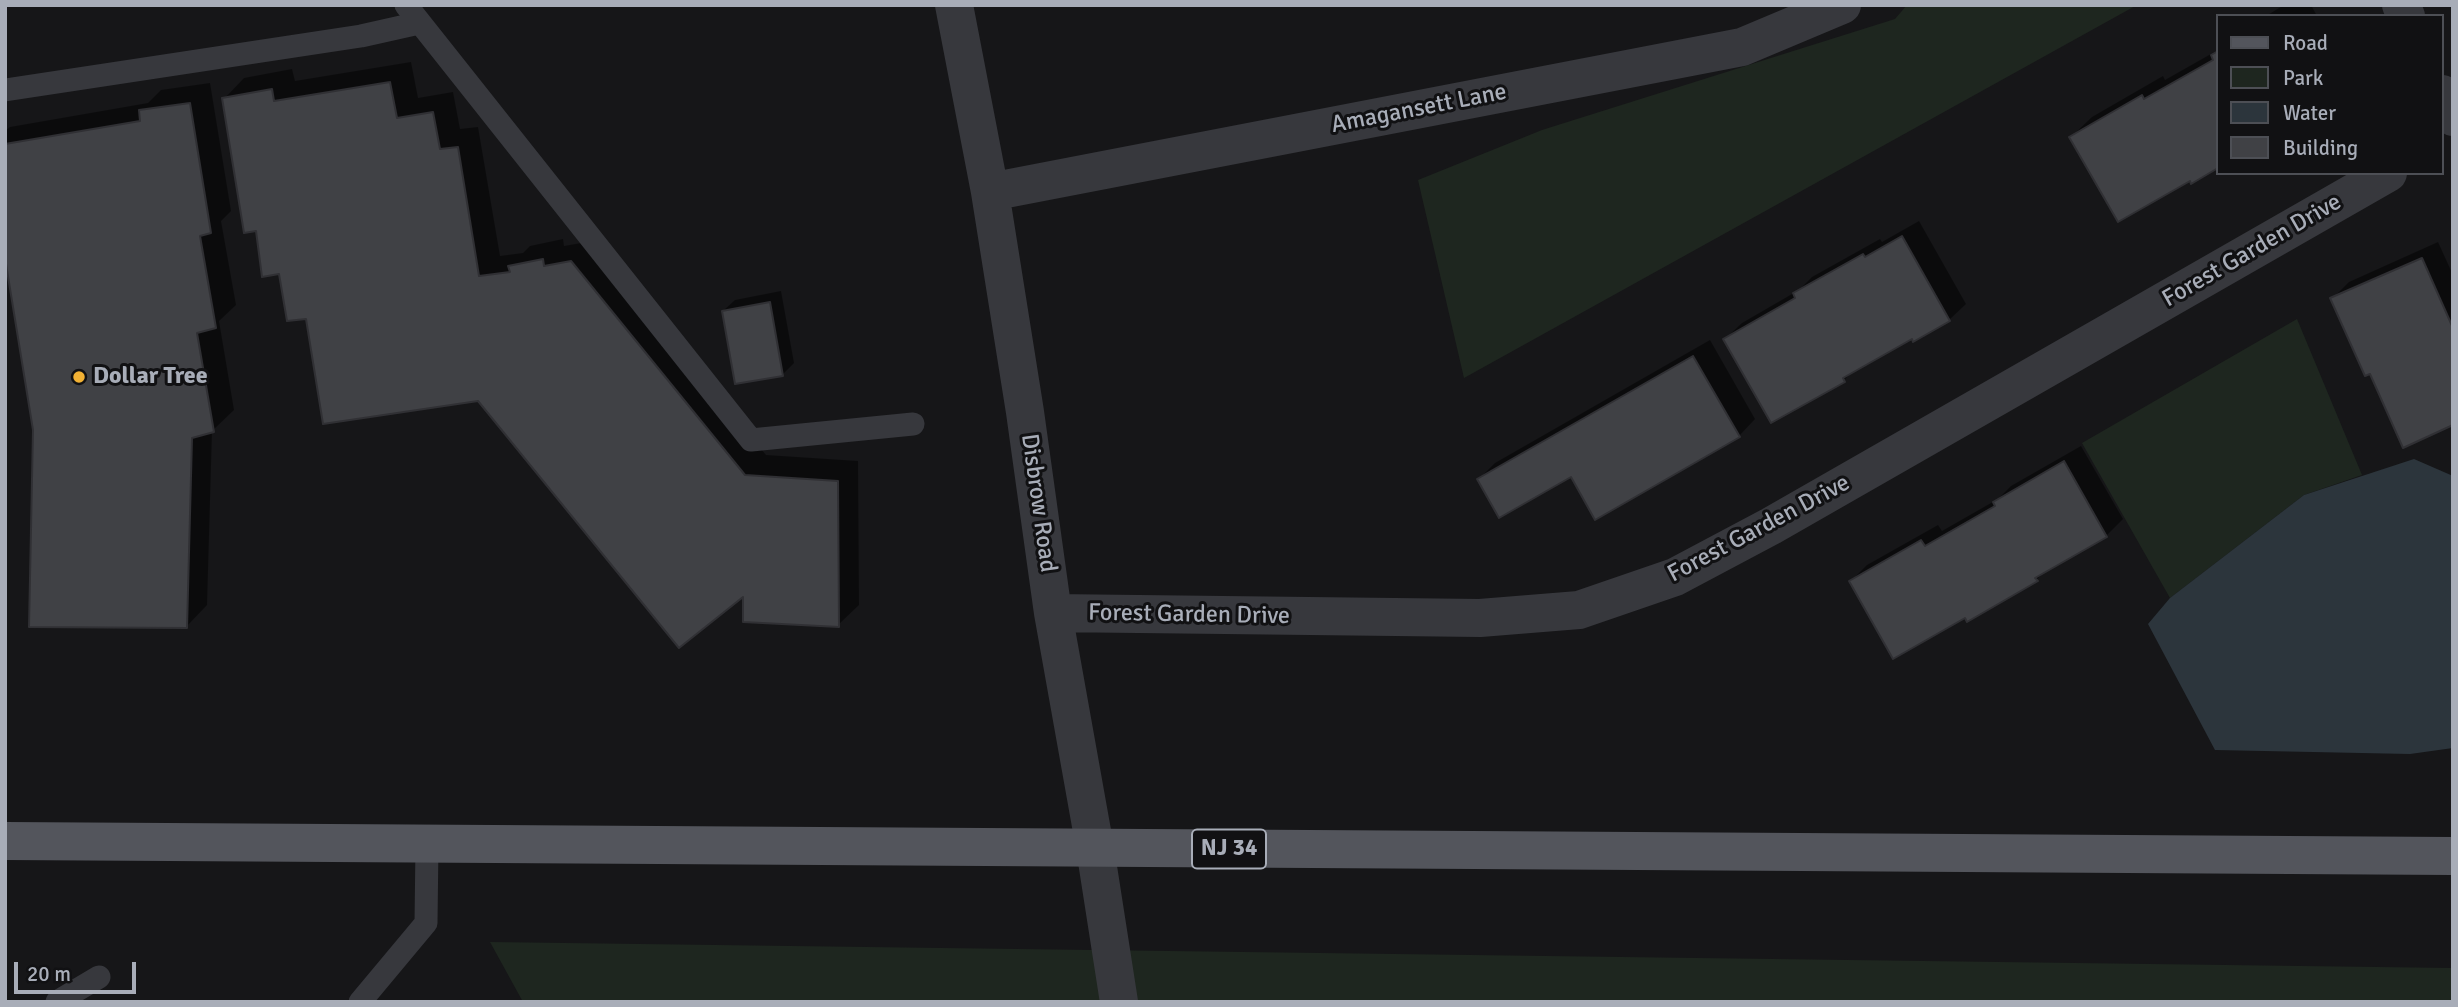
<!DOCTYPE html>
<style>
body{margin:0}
#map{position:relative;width:2458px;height:1007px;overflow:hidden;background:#161618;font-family:Signika,sans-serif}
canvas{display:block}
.frame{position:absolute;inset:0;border:7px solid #a8adb8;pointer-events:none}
.legend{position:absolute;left:2216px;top:14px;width:228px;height:161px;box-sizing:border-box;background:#111113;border:2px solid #4d4f55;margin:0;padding:9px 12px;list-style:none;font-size:21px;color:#a8adb8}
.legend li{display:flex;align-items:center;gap:14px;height:35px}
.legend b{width:35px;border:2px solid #4d4f55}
.scale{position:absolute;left:14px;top:962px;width:122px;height:32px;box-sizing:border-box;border:4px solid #a8adb8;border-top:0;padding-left:9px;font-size:21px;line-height:24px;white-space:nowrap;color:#a8adb8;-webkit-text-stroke:5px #111113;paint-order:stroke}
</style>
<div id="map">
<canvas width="2458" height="1007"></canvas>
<div class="frame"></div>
<ul class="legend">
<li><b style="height:9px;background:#53555c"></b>Road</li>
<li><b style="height:19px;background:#1e261f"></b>Park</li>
<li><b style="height:19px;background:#2c353c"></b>Water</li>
<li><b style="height:19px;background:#404145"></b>Building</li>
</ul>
<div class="scale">20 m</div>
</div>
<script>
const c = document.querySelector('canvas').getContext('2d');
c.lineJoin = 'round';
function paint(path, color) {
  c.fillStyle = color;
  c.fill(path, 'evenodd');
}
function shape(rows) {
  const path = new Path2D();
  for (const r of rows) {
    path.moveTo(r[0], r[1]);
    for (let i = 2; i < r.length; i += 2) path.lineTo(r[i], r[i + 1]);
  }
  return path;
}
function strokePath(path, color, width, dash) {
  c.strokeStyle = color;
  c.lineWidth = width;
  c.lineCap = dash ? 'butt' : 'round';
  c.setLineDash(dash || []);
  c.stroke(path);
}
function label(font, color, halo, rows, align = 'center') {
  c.font = font + ' Signika,sans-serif';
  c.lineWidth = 6;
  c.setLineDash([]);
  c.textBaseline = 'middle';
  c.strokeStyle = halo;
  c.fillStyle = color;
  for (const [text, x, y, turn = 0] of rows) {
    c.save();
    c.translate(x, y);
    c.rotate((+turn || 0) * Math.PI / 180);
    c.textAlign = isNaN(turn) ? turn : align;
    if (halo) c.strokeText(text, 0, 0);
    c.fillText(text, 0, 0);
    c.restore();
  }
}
paint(shape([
 [1907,5,2137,5,1464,378,1418,180,1542,130,1895,19],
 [2297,319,2362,475,2304,495,2170,598,2082,443],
 [490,942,2453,968,2453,1002,523,1002]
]), '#1e261f');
paint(shape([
 [2414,459,2453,476,2453,748,2410,754,2215,750,2148,624,2170,598,2304,495]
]), '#2c353c');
paint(shape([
 [2284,5,2311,5,2317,16,2266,16],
 [2218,50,2218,166,2192,181,2071,137,2092,117,2163,76,2165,80],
 [411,62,418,98,453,92,460,129,478,127,500,256,523,253,530,246,563,239,564,246,593,241,766,455,858,461,859,605,838,625,744,594,479,399,307,317,257,229,224,99,244,78,292,69,295,81],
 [210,83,231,211,221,221,236,305,219,321,234,410,212,431,207,605,187,626,35,429,5,247,5,131,10,127,148,103,161,90],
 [1919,221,1966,304,1949,320,1912,337,1854,370,1844,380,1725,339,1742,323,1799,290,1812,277,1880,239,1882,242],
 [2438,242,2453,275,2453,424,2371,372,2332,299,2349,282],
 [781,291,794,363,783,374,723,311,735,300],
 [1710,340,1755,419,1739,436,1571,475,1479,479,1495,463],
 [2081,446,2123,519,2106,536,2047,569,2036,580,1965,616,1851,581,1867,565,1938,525,1942,531,1998,499,2011,486]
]), '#0007');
const building = shape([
 [2218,51,2218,168,2191,184,2190,181,2118,222,2069,137,2142,95,2144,99,2213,60,2211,55,2218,51],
 [390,82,397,118,433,112,440,149,458,147,479,276,510,272,508,266,543,259,544,266,571,261,745,475,838,481,839,627,743,622,743,597,679,648,478,401,323,424,306,319,287,321,279,274,262,277,256,231,244,233,222,98,272,89,274,101,390,82],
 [190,103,211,233,200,236,216,328,197,333,214,432,192,438,187,628,29,627,33,430,5,258,5,144,140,121,139,110,190,103],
 [1902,236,1950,321,1913,342,1912,339,1843,378,1845,382,1771,423,1723,339,1795,298,1793,293,1863,254,1865,257,1902,236],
 [2422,258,2453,328,2453,425,2403,448,2370,374,2365,376,2330,298,2422,258],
 [770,302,783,376,735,384,722,311,770,302],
 [1693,356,1740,437,1595,520,1571,477,1499,518,1477,479,1693,356],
 [2064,461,2107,537,2035,578,2038,581,1967,622,1965,618,1893,659,1849,581,1921,540,1925,546,1995,506,1993,502,2064,461]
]);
paint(building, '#404145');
strokePath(building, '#303034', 2);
strokePath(shape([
 [406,5,751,440,913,424],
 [5,90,361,36,419,23],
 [57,1002,99,977],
 [360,1002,426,923,427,844]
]), '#37383d', 23);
strokePath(shape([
 [954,5,990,192,1025,412,1053,613,1095,848,1119,1002],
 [2401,5,2406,16],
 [2442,94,2453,117],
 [990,192,1742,47,1842,5],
 [1053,613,1480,618,1579,610,1675,577,1771,526,2388,173]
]), '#37383d', 38);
strokePath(shape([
 [5,841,2453,856]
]), '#53555c', 38);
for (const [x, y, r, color] of [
 [79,377,7,"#f2b134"]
]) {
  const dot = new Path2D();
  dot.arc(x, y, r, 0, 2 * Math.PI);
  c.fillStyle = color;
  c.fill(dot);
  strokePath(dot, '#111113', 2.5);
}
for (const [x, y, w] of [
 [1229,849,74]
]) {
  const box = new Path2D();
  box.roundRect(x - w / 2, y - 19.5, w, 39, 5);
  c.fillStyle = '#111113';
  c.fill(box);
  strokePath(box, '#a8adb8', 2);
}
label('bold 23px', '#a8adb8', null, [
 ["NJ 34",1229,849]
]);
label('24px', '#a8adb8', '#111113', [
 ["Amagansett Lane",1419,109,-11],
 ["Forest Garden Drive",2252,251,-30],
 ["Disbrow Road",1038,503,82],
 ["Forest Garden Drive",1759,529,-28],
 ["Forest Garden Drive",1189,615,1]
]);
label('bold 24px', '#a8adb8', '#111113', [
 ["Dollar Tree",93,377]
], 'left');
</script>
